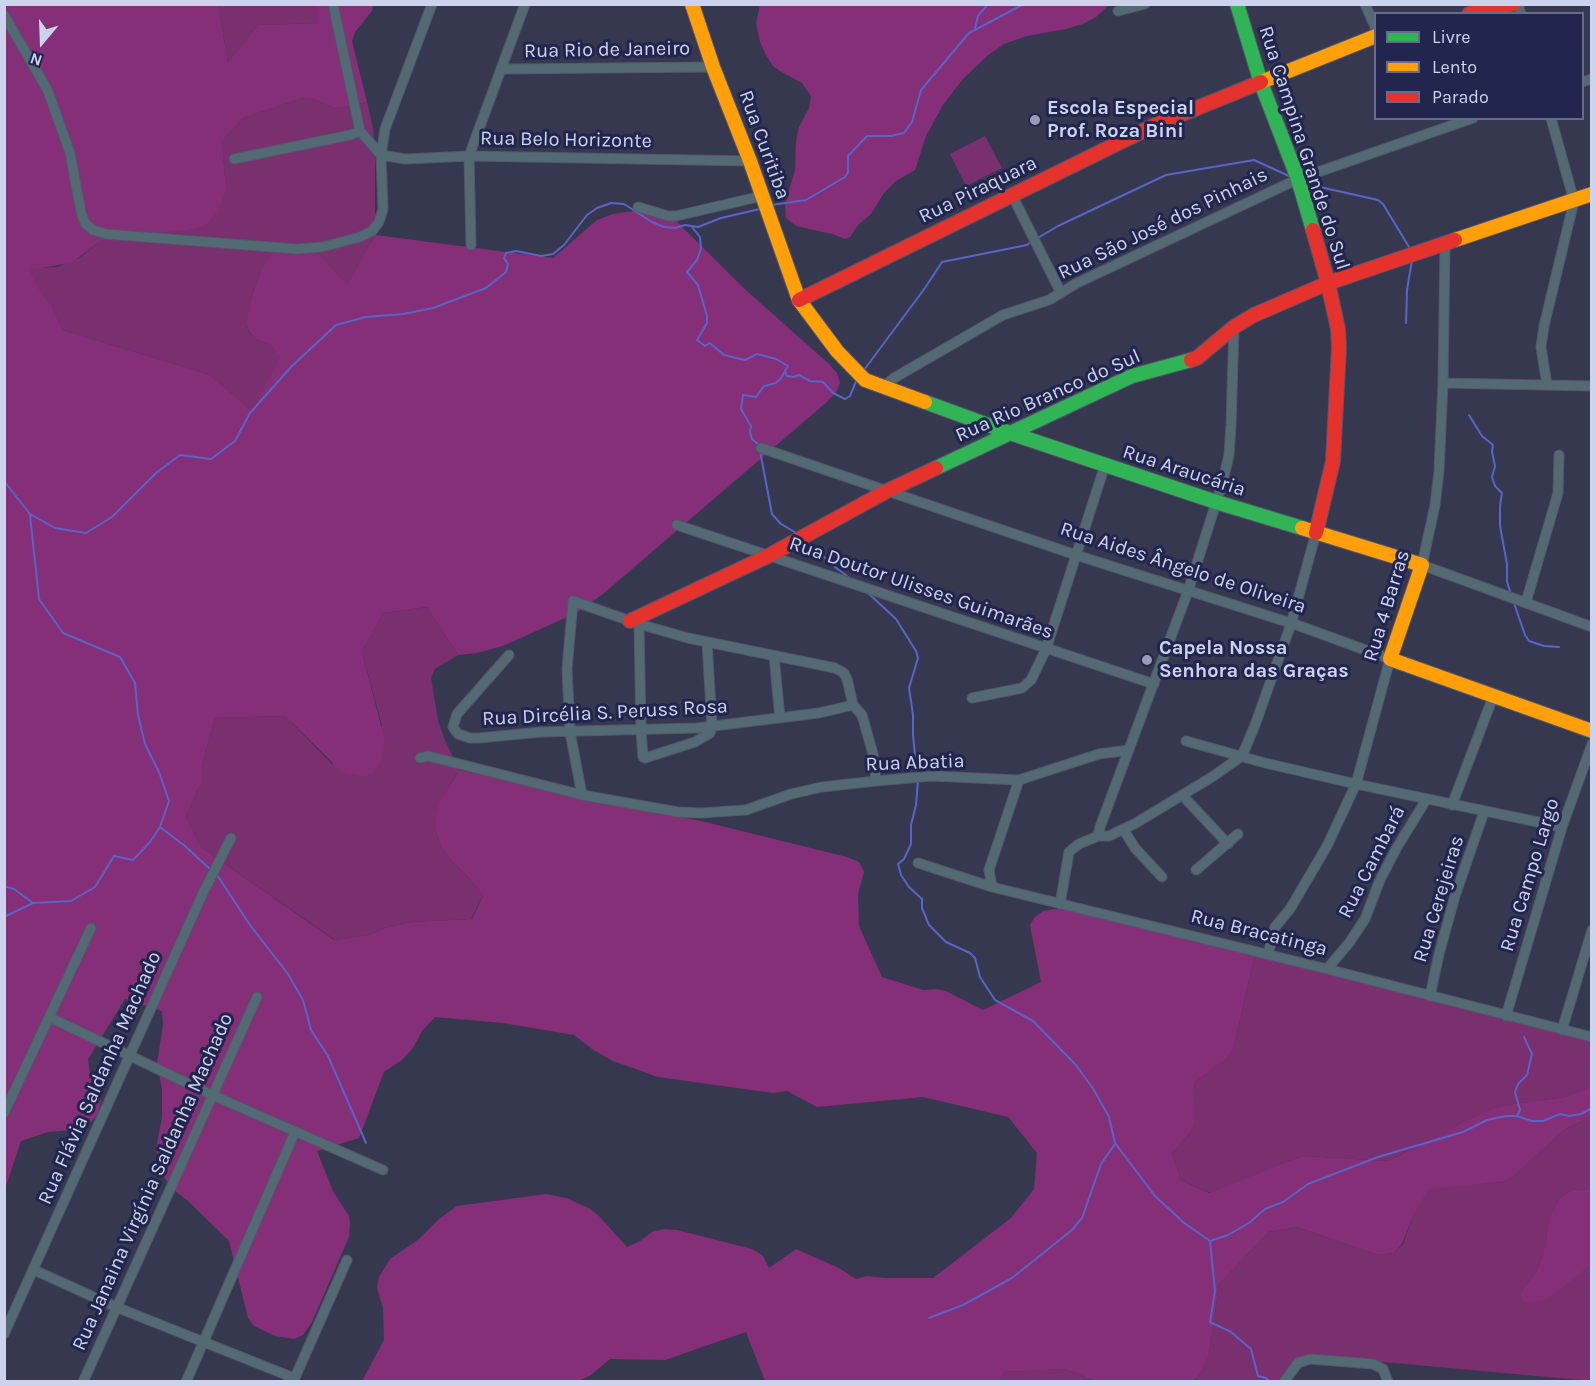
<!DOCTYPE html>
<meta charset="utf-8">
<style>
body{margin:0}
#map{position:relative;width:1596px;height:1386px;overflow:hidden;background:#363850;font-family:Karla,sans-serif}
canvas{display:block}
.frame{position:absolute;inset:0;border:6px solid #cdd3ed;pointer-events:none}
.legend{position:absolute;left:1374px;top:12px;width:210px;height:108px;box-sizing:border-box;background:#22264e;border:2px solid #666b8e;margin:0;padding:8px 10px;list-style:none;font-size:18px;color:#cdd3ed}
.legend li{display:flex;align-items:center;gap:12px;height:30px}
.legend b{width:30px;border:2px solid #666b8e}
.north{position:absolute;left:12px;top:12px;width:60px;height:60px;-webkit-text-stroke:4px #22264e;paint-order:stroke;rotate:199deg;font-size:16px;font-weight:700;line-height:24px;text-align:center;color:#cdd3ed}
.north::after{content:'';display:block;margin:auto;width:21px;height:27px;background:#cdd3ed;clip-path:polygon(50% 0,100% 100%,50% 72%,0 100%)}
</style>
<div id="map">
<canvas width="1596" height="1386"></canvas>
<div class="frame"></div>
<ul class="legend">
<li><b style="height:8px;background:#30b455"></b>Livre</li>
<li><b style="height:8px;background:#ff9f0a"></b>Lento</li>
<li><b style="height:8px;background:#e5322d"></b>Parado</li>
</ul>
<div class="north">N</div>
</div>
<script>
const c = document.querySelector('canvas').getContext('2d');
c.lineJoin = 'round';
function paint(path, color) {
  c.fillStyle = color;
  c.fill(path, 'evenodd');
}
function shape(rows) {
  const path = new Path2D();
  for (const r of rows) {
    path.moveTo(r[0], r[1]);
    for (let i = 2; i < r.length; i += 2) path.lineTo(r[i], r[i + 1]);
  }
  return path;
}
function strokePath(path, color, width, dash) {
  c.strokeStyle = color;
  c.lineWidth = width;
  c.lineCap = dash ? 'butt' : 'round';
  c.setLineDash(dash || []);
  c.stroke(path);
}
function label(font, color, halo, rows, align = 'center') {
  c.font = font + ' Karla,sans-serif';
  c.lineWidth = 6;
  c.setLineDash([]);
  c.textBaseline = 'middle';
  c.strokeStyle = halo;
  c.fillStyle = color;
  for (const [text, x, y, turn = 0] of rows) {
    c.save();
    c.translate(x, y);
    c.rotate((+turn || 0) * Math.PI / 180);
    c.textAlign = isNaN(turn) ? turn : align;
    if (halo) c.strokeText(text, 0, 0);
    c.fillText(text, 0, 0);
    c.restore();
  }
}
paint(shape([
 [218,5,317,5,318,23,258,25,228,62],
 [303,98,314,99,332,107,346,107,367,102,373,127,375,153,375,235,347,286,316,251,261,271,251,298,246,323,249,333,256,339,271,345,281,357,252,411,210,375,63,330,51,304,42,294,28,270,34,268,58,267,79,258,99,242,110,237,195,229,226,189,222,141,243,118],
 [985,136,1002,168,966,186,950,154],
 [427,607,458,655,435,669,431,678,438,720,444,738,459,770,449,786,436,832,441,847,451,860,472,881,483,896,471,919,411,922,385,928,369,935,335,940,201,847,186,817,201,783,201,767,215,718,285,716,332,764,382,726,362,652,383,613],
 [1255,955,1591,1037,1591,1086,1566,1097,1513,1104,1461,1123,1447,1132,1388,1161,1304,1156,1288,1161,1210,1193,1181,1180,1172,1153,1190,1133,1195,1123,1194,1083,1225,1060,1233,1050],
 [1591,1117,1591,1189,1572,1190,1559,1199,1550,1216,1543,1255,1536,1272,1521,1292,1591,1264,1591,1381,1340,1358,1308,1359,1287,1381,1192,1382,1197,1378,1206,1363,1209,1354,1219,1284,1269,1232,1297,1227,1378,1255,1394,1253,1403,1244,1413,1216,1429,1188,1502,1182,1513,1177,1565,1129],
 [1066,1369,1094,1381,999,1382,1002,1372]
]), '#7a2f6f');
paint(shape([
 [5,5,218,5,228,62,258,25,318,23,317,5,373,5,372,11,355,32,352,41,367,102,346,107,332,107,314,99,303,98,243,118,222,141,226,189,220,208,208,223,195,229,181,231,110,237,99,242,71,263,29,270,42,294,51,304,63,330,210,375,252,411,280,357,271,345,256,339,249,332,246,323,251,298,261,271,267,260,275,251,316,251,347,285,375,235,553,258,597,220,613,214,639,210,665,214,676,221,748,292,828,363,837,373,840,383,837,391,828,401,603,594,576,613,503,646,477,653,458,655,427,607,383,613,362,652,385,741,381,761,372,774,362,777,342,772,285,716,215,718,201,767,201,783,186,817,201,847,334,940,369,935,385,928,411,922,472,919,483,896,472,881,451,860,441,847,436,832,436,816,440,802,459,770,705,822,847,857,859,862,864,872,858,894,859,926,882,977,923,990,937,989,948,992,983,1010,1041,982,1030,925,1034,918,1043,911,1055,909,1070,910,1255,955,1233,1050,1225,1060,1194,1083,1195,1123,1190,1133,1172,1153,1181,1180,1209,1193,1288,1161,1304,1156,1388,1161,1447,1132,1461,1123,1493,1109,1513,1104,1566,1097,1591,1086,1591,1117,1565,1129,1513,1177,1502,1182,1429,1189,1413,1216,1402,1244,1394,1253,1378,1255,1297,1227,1269,1232,1219,1284,1209,1354,1206,1363,1197,1378,1192,1381,1094,1381,1066,1369,1003,1372,999,1382,765,1381,746,1332,665,1360,610,1359,591,1375,579,1381,362,1381,384,1340,383,1308,377,1288,379,1277,390,1259,419,1239,439,1219,457,1206,546,1194,566,1198,589,1208,599,1216,627,1247,640,1241,652,1232,664,1229,677,1230,752,1249,763,1256,769,1268,796,1249,839,1268,856,1279,867,1276,885,1278,933,1278,1011,1218,1034,1189,1037,1153,1008,1117,923,1097,817,1107,787,1091,773,1093,658,1077,613,1061,592,1049,574,1035,503,1023,435,1017,422,1031,413,1048,402,1060,384,1072,359,1138,317,1151,333,1191,349,1216,350,1224,349,1237,312,1322,303,1335,294,1339,275,1336,254,1326,248,1318,229,1241,188,1201,175,1191,162,1175,156,1149,162,1117,162,1089,157,1063,163,1025,162,1011,125,999,88,1059,90,1074,99,1092,101,1101,98,1114,91,1122,75,1130,48,1132,21,1141,5,1189],
 [760,5,760,4,1109,5,1096,17,1083,24,1066,29,1027,36,1004,44,987,56,962,80,943,105,926,136,915,170,896,181,884,193,871,214,858,225,850,237,845,239,832,234,796,226,786,218,785,204,795,170,796,141,799,127,809,108,811,96,802,83,780,71,773,66,766,55,760,42,756,23],
 [1591,1189,1591,1264,1556,1293,1545,1300,1526,1303,1521,1299,1521,1292,1536,1272,1543,1255,1550,1216,1559,1199,1572,1190]
]), '#852f78');
strokePath(shape([
 [975,28,978,16,988,4],
 [1311,185,1378,200,1383,204,1409,247],
 [771,205,806,200,845,177,848,172,848,156,867,136,891,136,904,133,912,122,921,90,969,33,1024,4],
 [692,227,700,237,701,249,697,260,687,272,698,285,707,316,707,323,697,340,705,346,710,343,724,355,732,357,745,360,757,354,776,359,788,366,781,378,776,383,764,386,756,397,743,395,741,409,751,426,750,432,752,439,759,445],
 [1036,239,1058,226,1166,175,1254,160,1289,176],
 [1406,323,1407,290,1412,260],
 [864,370,925,288,942,262,1027,245,1031,242],
 [785,372,787,376,793,377,799,375,810,381,823,382,833,393,845,399,850,396,857,379],
 [1469,415,1482,436,1493,445,1492,452,1495,466,1492,477,1495,486,1502,493,1500,506,1500,526,1507,564,1507,582,1511,594],
 [760,451,772,514,781,524,798,534],
 [4,481,30,514,55,528,86,533,112,517,156,473,180,455,211,459,235,441,250,413,291,367,336,325,366,317,403,314,433,308,486,288,506,272,508,264,504,258,506,253,516,251,541,256,553,254,564,245,587,215,597,208,611,203,624,204,652,222,664,227,675,228,685,225,698,227,721,218,760,209],
 [805,540,835,567,851,579],
 [867,592,896,619,916,651,918,658,909,688,913,715,913,735,917,775],
 [1514,603,1525,635,1529,641,1544,646,1559,647],
 [918,780,916,805,911,825,911,844,904,859,898,864,901,875,909,887,922,899,922,908,929,925,946,942,970,953,975,958,980,977,995,1000,1033,1021,1076,1065,1094,1090,1109,1117,1115,1143,1155,1196,1183,1222,1210,1241,1215,1291,1210,1322,1231,1332,1251,1349,1258,1376,1266,1378,1270,1382],
 [160,827,185,846,210,869],
 [217,875,250,925,288,974,303,1000,311,1030,328,1056,366,1143],
 [4,886,14,889,33,903],
 [4,917,33,903,71,901,95,887,114,856,133,860,150,842,160,827,169,801,159,772,145,744,138,715,135,683,120,657,63,633,39,599,30,515],
 [1517,1116,1520,1110,1515,1092,1518,1084,1527,1075,1532,1054,1524,1037],
 [1210,1241,1228,1235,1249,1223,1265,1209,1283,1202,1308,1184,1378,1157,1463,1132,1487,1120,1506,1116,1517,1116,1532,1121,1543,1121,1560,1114,1569,1116,1581,1114,1592,1108],
 [929,1318,963,1305,1012,1278,1072,1230,1082,1218,1101,1164,1115,1144]
]), '#5a63c6', 2);
const street = shape([
 [333,4,360,131],
 [1365,4,1376,29],
 [1518,4,1521,14],
 [1118,11,1145,4],
 [4,15,48,91,70,153,81,212,85,223,93,230,106,234,297,249,322,247,360,237,372,231,379,222,383,209,381,155,385,129,432,4],
 [502,69,713,67],
 [1582,82,1592,79],
 [381,155,405,159,469,156,750,161],
 [234,159,350,135,360,131,381,155],
 [1012,195,1061,293],
 [638,207,668,216,676,216,762,196],
 [1445,243,1443,383,1439,471,1435,505,1422,565,1592,627],
 [471,245,469,156,525,4],
 [1443,383,1592,386],
 [1547,385,1541,347,1544,326,1574,201,1551,118],
 [882,388,894,378,1003,315,1049,300,1077,283,1298,179,1473,118],
 [761,448,1076,555,1297,625,1390,659,1356,784,1327,846,1290,909,1275,927,1268,954],
 [677,525,1154,684],
 [1526,602,1558,493,1559,455],
 [639,624,641,730,643,757,645,758,695,742,710,733,712,726,707,642],
 [509,655,457,714,453,727,458,734,470,738,479,738,541,732,697,728,819,713,853,705],
 [774,656,780,718],
 [972,698,1022,688,1031,680,1046,649,1105,465],
 [1186,741,1265,763,1356,784,1562,827],
 [420,758,428,756,582,795,678,812,701,813,746,810,791,794,822,787,876,781,932,776,1019,780,1099,754,1129,750],
 [582,795,570,732,567,669,573,601,639,624,688,638,835,668,844,673,847,679,853,705,862,715,873,754,876,781],
 [1182,795,1228,844],
 [1452,805,1493,697],
 [1123,829,1135,848,1162,877],
 [1098,836,1100,827,1188,591,1223,481,1229,455,1231,425,1234,327],
 [918,863,992,887,1327,969,1592,1037],
 [1196,870,1238,834],
 [992,887,989,870,1019,780],
 [1060,904,1069,852,1079,844,1098,836,1109,836,1136,823,1212,777,1242,756,1255,725,1291,624,1316,533],
 [1327,969,1349,943,1365,919,1380,880,1396,849,1426,800],
 [1430,996,1439,954,1455,896,1484,812],
 [1506,1016,1562,827,1592,744],
 [49,1017,212,1095,383,1170],
 [1562,1030,1592,930],
 [4,1113,91,928],
 [34,1270,116,1307,294,1378],
 [4,1334,203,893,231,838],
 [83,1382,257,997],
 [186,1382,295,1132],
 [293,1382,347,1260],
 [1284,1382,1298,1363,1310,1359,1373,1364,1383,1369,1388,1382]
]);
const fast = shape([
 [1237,4,1261,83,1298,179,1313,230],
 [925,402,1010,433,1216,502,1302,528],
 [936,468,1132,376,1191,360]
]);
const slow = shape([
 [692,4,713,67,750,161,799,300,837,351,865,380,925,402],
 [1261,82,1376,36],
 [1455,240,1592,194],
 [1302,528,1422,565,1390,659,1592,731]
]);
const jam = shape([
 [1469,14,1513,4],
 [1313,230,1328,283,1338,329,1339,347,1333,461,1316,533],
 [799,300,1153,126,1261,82],
 [1191,360,1197,358,1234,327,1254,315,1328,283,1455,240],
 [630,621,768,556,887,491,936,468]
]);
strokePath(street, '#53566a', 11);
strokePath(fast, '#53566a', 16);
strokePath(slow, '#53566a', 16);
strokePath(jam, '#53566a', 16);
strokePath(street, '#536a75', 9);
strokePath(fast, '#30b455', 14);
strokePath(slow, '#ff9f0a', 14);
strokePath(jam, '#e5322d', 14);
for (const [x, y, r, color] of [
 [1035,120,6,"#989db6"],
 [1147,660,6,"#989db6"]
]) {
  const dot = new Path2D();
  dot.arc(x, y, r, 0, 2 * Math.PI);
  c.fillStyle = color;
  c.fill(dot);
  strokePath(dot, '#22264e', 2);
}
label('20px', '#cdd3ed', '#22264e', [
 ["Rua Rio de Janeiro",607,50,-1],
 ["Rua Belo Horizonte",566,140,1],
 ["Rua Curitiba",764,145,70],
 ["Rua Campina Grande do Sul",1304,148,72],
 ["Rua Piraquara",978,190,-26],
 ["Rua São José dos Pinhais",1163,224,-26],
 ["Rua Rio Branco do Sul",1048,396,-24],
 ["Rua Araucária",1184,471,18],
 ["Rua Aides Ângelo de Oliveira",1183,568,18],
 ["Rua Doutor Ulisses Guimarães",921,588,19],
 ["Rua 4 Barras",1387,606,-73],
 ["Rua Dircélia S. Peruss Rosa",605,713,-3],
 ["Rua Abatia",915,763,-2],
 ["Rua Cambará",1372,862,-63],
 ["Rua Campo Largo",1530,875,-73],
 ["Rua Cerejeiras",1439,899,-73],
 ["Rua Bracatinga",1259,933,14],
 ["Rua Flávia Saldanha Machado",100,1078,-66],
 ["Rua Janaina Virgínia Saldanha Machado",153,1182,-66]
]);
label('bold 20px', '#cdd3ed', '#22264e', [
 ["Escola Especial",1047,108],
 ["Prof. Roza Bini",1047,131],
 ["Capela Nossa",1159,648],
 ["Senhora das Graças",1159,671]
], 'left');
</script>
